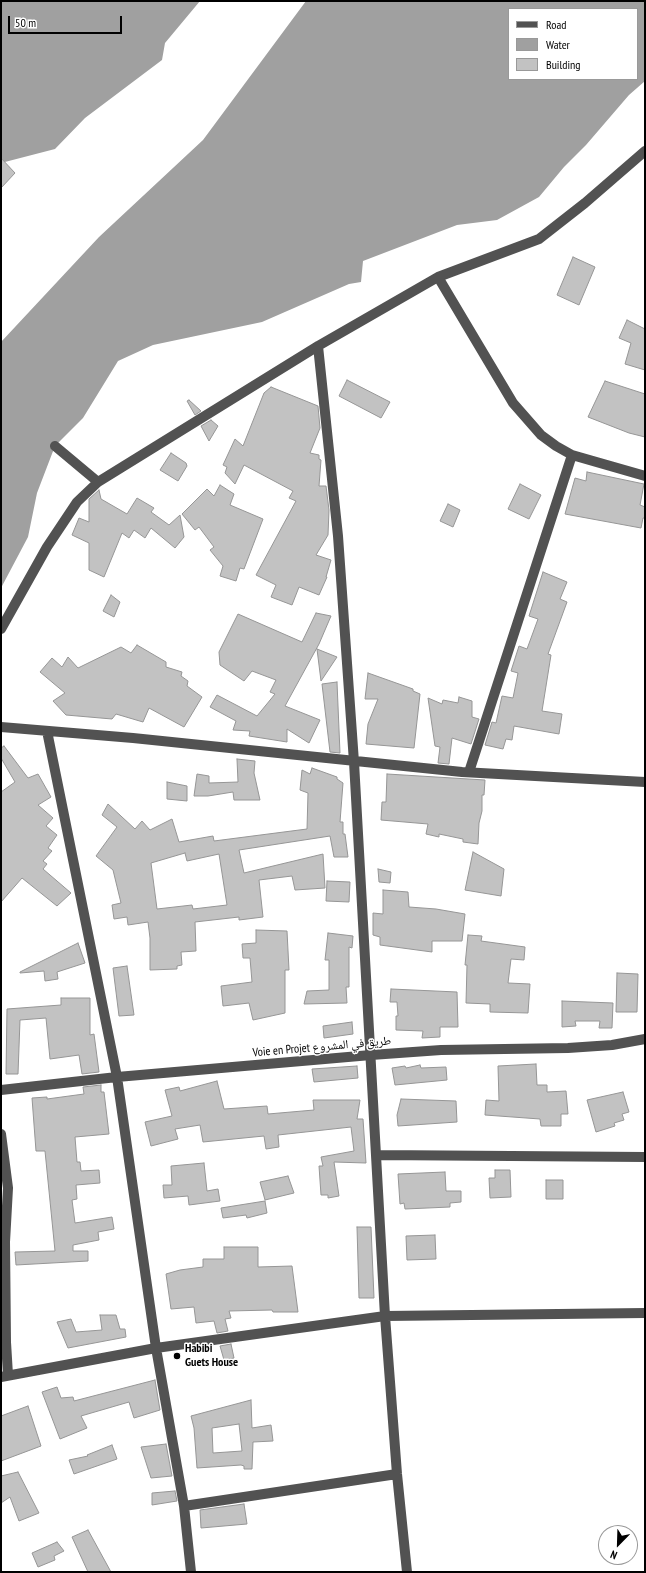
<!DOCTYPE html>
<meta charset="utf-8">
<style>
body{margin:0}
#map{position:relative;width:646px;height:1573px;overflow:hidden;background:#fff;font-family:"PT Sans Narrow",sans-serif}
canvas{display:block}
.frame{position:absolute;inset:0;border:2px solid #000;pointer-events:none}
.legend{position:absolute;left:508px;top:8px;width:130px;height:72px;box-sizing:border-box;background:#fff;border:1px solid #999;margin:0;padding:5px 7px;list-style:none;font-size:12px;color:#000}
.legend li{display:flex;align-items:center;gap:8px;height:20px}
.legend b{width:20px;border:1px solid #999}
.north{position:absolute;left:598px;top:1525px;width:40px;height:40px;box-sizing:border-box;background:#fff;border:1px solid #999;border-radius:50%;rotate:203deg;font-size:11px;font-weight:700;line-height:16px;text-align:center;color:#000}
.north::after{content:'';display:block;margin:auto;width:14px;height:18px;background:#000;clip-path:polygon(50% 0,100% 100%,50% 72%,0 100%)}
.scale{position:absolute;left:8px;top:16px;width:114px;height:18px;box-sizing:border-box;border:2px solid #000;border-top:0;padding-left:5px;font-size:12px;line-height:14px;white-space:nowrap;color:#000;-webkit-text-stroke:3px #fff;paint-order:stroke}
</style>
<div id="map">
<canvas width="646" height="1573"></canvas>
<div class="frame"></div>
<ul class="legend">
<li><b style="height:5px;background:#525252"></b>Road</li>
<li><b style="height:11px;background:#a0a0a0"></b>Water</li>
<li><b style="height:11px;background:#c2c2c2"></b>Building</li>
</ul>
<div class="north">N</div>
<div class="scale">50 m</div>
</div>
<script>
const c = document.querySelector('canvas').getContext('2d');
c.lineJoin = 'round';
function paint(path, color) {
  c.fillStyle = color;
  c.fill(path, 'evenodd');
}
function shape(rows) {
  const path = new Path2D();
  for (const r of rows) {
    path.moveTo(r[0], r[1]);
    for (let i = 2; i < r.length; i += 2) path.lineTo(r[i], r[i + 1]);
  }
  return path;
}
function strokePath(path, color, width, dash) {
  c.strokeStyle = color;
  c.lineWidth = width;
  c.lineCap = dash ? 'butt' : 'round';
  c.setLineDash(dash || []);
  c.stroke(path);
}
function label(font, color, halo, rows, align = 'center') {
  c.font = font + ' "PT Sans Narrow","Noto Naskh Arabic",sans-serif';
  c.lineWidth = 3;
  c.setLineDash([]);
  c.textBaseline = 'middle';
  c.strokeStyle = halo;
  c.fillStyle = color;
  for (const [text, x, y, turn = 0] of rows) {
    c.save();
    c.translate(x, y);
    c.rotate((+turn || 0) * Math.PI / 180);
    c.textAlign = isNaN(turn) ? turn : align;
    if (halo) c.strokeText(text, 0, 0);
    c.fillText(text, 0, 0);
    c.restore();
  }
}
paint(shape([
 [1,1,200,1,165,43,162,60,85,118,55,149,1,163],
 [306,1,645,1,645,81,629,95,586,145,564,167,539,197,497,220,457,225,363,261,361,282,349,284,262,322,153,345,118,361,83,418,55,446,37,493,28,537,1,588,1,342,99,237,203,140],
 [509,9,637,9,637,79,509,79]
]), '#a0a0a0');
const building = shape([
 [1,158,15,173,1,188,1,158],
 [573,257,595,267,579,305,557,295,573,257],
 [627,320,645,329,645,370,625,364,631,343,619,338,627,320],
 [347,380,390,402,381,418,339,396,347,380],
 [605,381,645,394,645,437,629,433,588,417,605,381],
 [271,387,318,406,320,428,310,453,319,455,319,459,321,460,319,486,326,486,329,510,328,535,316,555,331,560,326,577,327,577,319,595,299,587,292,605,271,597,276,585,256,575,296,501,289,498,293,491,244,465,235,484,225,473,227,467,223,465,235,439,243,446,264,393,271,387],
 [189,400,201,411,195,415,187,401,189,400],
 [211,420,218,426,209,441,201,426,211,420],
 [171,453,186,463,187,466,178,481,160,470,171,453],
 [587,472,644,484,640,505,645,507,645,518,643,518,641,528,565,514,575,478,586,481,587,472],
 [520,484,541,495,529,519,508,509,520,484],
 [220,485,234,494,230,505,263,519,244,569,240,568,236,581,220,576,223,566,210,550,214,547,199,527,195,530,182,514,207,489,214,496,220,485],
 [99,490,101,499,127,514,137,498,154,508,151,512,169,525,180,515,184,537,175,548,151,528,145,538,134,530,129,538,122,533,104,577,89,570,89,543,72,535,79,518,89,522,89,499,99,490],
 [448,504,460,510,453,527,440,521,448,504],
 [543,572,567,582,560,599,567,602,548,654,551,655,542,711,562,714,559,734,514,726,512,740,506,739,503,749,485,745,492,722,496,723,502,696,513,698,518,673,511,671,519,646,527,649,538,619,529,616,543,572],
 [111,595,120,602,114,617,103,611,111,595],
 [316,613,331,616,319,644,285,706,320,720,309,743,287,729,287,742,249,736,250,731,233,730,236,721,210,707,217,695,257,716,275,694,270,692,276,680,252,671,244,681,220,665,219,652,238,614,302,642,316,613],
 [137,645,166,662,166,667,182,672,181,676,188,681,187,686,202,697,184,727,149,708,143,722,116,714,112,719,66,715,53,701,65,693,40,672,52,658,62,667,68,657,78,668,121,647,131,653,137,645],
 [317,649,337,657,321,681,317,649],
 [368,673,413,689,413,691,420,694,414,748,366,744,368,724,378,699,365,699,368,673],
 [337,682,340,753,330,752,322,684,337,682],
 [459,697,472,701,472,717,479,719,471,744,452,738,449,764,438,763,440,747,435,746,428,698,442,704,443,700,458,703,459,697],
 [4,746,28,778,38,774,51,797,38,805,53,818,46,826,57,835,48,848,52,851,43,861,47,864,43,869,71,893,57,906,22,878,1,902,1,792,15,782,1,758,1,748,4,746],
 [237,759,255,761,254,773,260,800,234,800,233,792,208,796,194,796,197,774,209,776,209,783,238,782,237,759],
 [312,768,337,777,337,779,343,783,340,822,343,822,343,834,345,834,348,857,334,857,330,836,239,850,244,873,323,854,325,888,295,890,292,876,259,880,263,917,239,920,239,917,195,922,196,951,181,952,182,965,177,966,177,969,150,970,150,938,148,922,128,925,127,917,114,919,112,905,121,903,113,870,96,856,117,827,102,815,108,804,135,829,142,821,150,830,172,819,179,842,213,836,214,841,307,829,308,793,300,790,302,770,310,774,312,768],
 [185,853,187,861,219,854,227,905,193,909,192,905,157,909,151,863,185,853],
 [387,774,485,780,484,795,482,795,482,811,479,823,478,844,463,842,463,839,439,834,439,837,426,834,428,824,381,820,382,802,386,802,387,774],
 [167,782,187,786,187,801,167,799,167,782],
 [473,852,504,869,501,896,465,890,473,852],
 [378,869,391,872,390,883,379,882,378,869],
 [327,881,350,882,349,902,326,901,327,881],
 [383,890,408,892,409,907,436,909,465,914,462,941,432,941,432,952,380,945,380,937,373,935,373,913,383,914,383,890],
 [256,930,287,931,289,970,285,970,285,1013,253,1020,249,1003,223,1006,221,986,252,982,250,958,243,958,242,944,256,943,256,930],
 [328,933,353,936,352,948,349,947,349,987,346,987,347,1003,304,1004,307,991,329,990,329,960,325,960,328,933],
 [468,935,482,936,481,941,525,947,524,960,511,959,508,983,530,984,528,1013,490,1012,490,1004,466,1003,467,965,465,965,468,935],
 [78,943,85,963,57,972,58,979,45,981,44,971,20,973,20,972,78,943],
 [127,966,134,1015,119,1016,113,968,127,966],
 [617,973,638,974,637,1012,616,1012,617,973],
 [391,989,457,992,458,1027,440,1027,440,1037,422,1038,423,1031,396,1030,396,1016,398,1016,397,1002,390,1002,391,989],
 [61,998,90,998,90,1035,94,1034,99,1072,82,1074,79,1055,50,1059,46,1018,20,1020,18,1074,6,1074,7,1009,61,1005,61,998],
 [562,1001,613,1003,612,1028,599,1028,600,1021,575,1021,576,1026,562,1027,562,1001],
 [352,1022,353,1034,324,1038,323,1026,352,1022],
 [536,1064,537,1085,547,1085,547,1092,566,1091,568,1114,561,1114,561,1126,541,1126,540,1119,485,1115,486,1100,499,1101,498,1066,536,1064],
 [420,1065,421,1068,446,1067,447,1080,395,1085,392,1068,405,1066,406,1068,420,1065],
 [357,1066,358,1078,314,1082,312,1069,357,1066],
 [217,1081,224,1109,267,1106,268,1114,314,1110,313,1100,360,1100,357,1119,363,1119,366,1163,334,1162,339,1196,328,1198,328,1195,321,1195,319,1166,323,1166,321,1157,354,1151,351,1127,278,1135,279,1147,266,1149,264,1136,203,1142,200,1125,175,1129,178,1139,151,1146,145,1122,172,1116,165,1090,179,1087,180,1091,217,1081],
 [101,1085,101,1092,104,1092,109,1134,75,1137,77,1162,80,1162,81,1171,99,1170,100,1183,76,1185,77,1199,72,1200,75,1223,112,1217,114,1229,98,1232,99,1240,73,1245,73,1251,88,1251,88,1261,16,1265,15,1252,55,1251,45,1151,36,1151,32,1098,47,1097,47,1099,84,1094,83,1087,101,1085],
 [623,1092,629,1112,622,1114,624,1120,614,1123,615,1126,596,1132,587,1100,623,1092],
 [401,1099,456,1101,457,1122,398,1126,397,1115,401,1099],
 [204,1163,207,1191,218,1189,220,1201,189,1205,188,1196,164,1198,163,1185,172,1185,171,1166,204,1163],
 [495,1170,510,1170,511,1197,490,1198,489,1178,495,1178,495,1170],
 [445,1172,446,1191,461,1191,461,1202,450,1203,450,1207,405,1209,404,1203,400,1204,398,1174,445,1172],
 [288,1176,294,1193,265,1200,260,1182,288,1176],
 [546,1180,563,1180,563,1199,546,1199,546,1180],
 [265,1201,267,1213,247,1218,246,1215,223,1218,221,1208,265,1201],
 [357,1227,371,1227,374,1298,359,1298,357,1227],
 [435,1235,436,1259,407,1260,406,1236,435,1235],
 [224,1247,258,1247,258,1267,292,1266,298,1312,273,1312,272,1310,229,1311,231,1318,225,1319,228,1331,217,1333,214,1321,196,1323,194,1307,171,1309,166,1274,180,1270,203,1267,203,1259,224,1259,224,1247],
 [100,1315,116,1315,120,1329,125,1329,126,1337,68,1348,57,1322,71,1319,76,1332,102,1330,100,1315],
 [231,1344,234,1358,224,1360,220,1346,231,1344],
 [155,1380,160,1410,134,1418,129,1402,81,1416,87,1428,60,1439,42,1392,57,1387,61,1398,73,1397,74,1401,155,1380],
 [251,1400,252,1428,271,1425,273,1441,253,1442,252,1469,244,1469,244,1466,241,1465,197,1468,194,1428,191,1416,251,1400],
 [239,1424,242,1451,213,1453,212,1428,239,1424],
 [28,1406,41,1446,1,1461,1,1416,28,1406],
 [166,1444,172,1476,151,1478,141,1447,166,1444],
 [112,1445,117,1459,74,1474,69,1460,88,1456,87,1455,112,1445],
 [18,1472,39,1513,19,1521,10,1497,1,1503,1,1476,18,1472],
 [175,1491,177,1501,152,1505,152,1493,175,1491],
 [244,1504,247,1524,201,1528,200,1510,244,1504],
 [88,1530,111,1572,88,1572,72,1537,88,1530],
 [57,1542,64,1551,54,1556,55,1560,38,1567,32,1553,57,1542]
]);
paint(building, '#c2c2c2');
strokePath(building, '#969696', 1);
strokePath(shape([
 [438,277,513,403,541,435,556,446,572,455,645,476],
 [318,346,338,536,354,762,385,1316,397,1474,407,1572],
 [55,446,98,482],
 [1,629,47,547,77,502,98,482,318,346,438,277,539,239,585,203,645,151],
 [1,727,133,738,462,772,645,782],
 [47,731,117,1077,156,1348,184,1506,191,1572],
 [469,772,572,455],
 [1,1090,117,1077,371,1055,441,1050,568,1048,612,1045,645,1039],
 [1,1134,8,1188,5,1242,6,1342,8,1375],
 [377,1155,645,1157],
 [1,1377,156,1348,385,1316,645,1313],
 [184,1506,397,1474]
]), '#525252', 10);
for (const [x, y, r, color] of [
 [177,1356,4,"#000"]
]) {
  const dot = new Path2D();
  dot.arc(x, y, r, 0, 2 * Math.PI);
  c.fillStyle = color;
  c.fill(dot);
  strokePath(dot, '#fff', 1.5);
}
label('12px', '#000', '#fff', [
 ["Voie en Projet طريق في المشروع",322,1047,-5]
]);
label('bold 12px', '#000', '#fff', [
 ["Habibi",185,1349],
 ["Guets House",185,1363]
], 'left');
</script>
